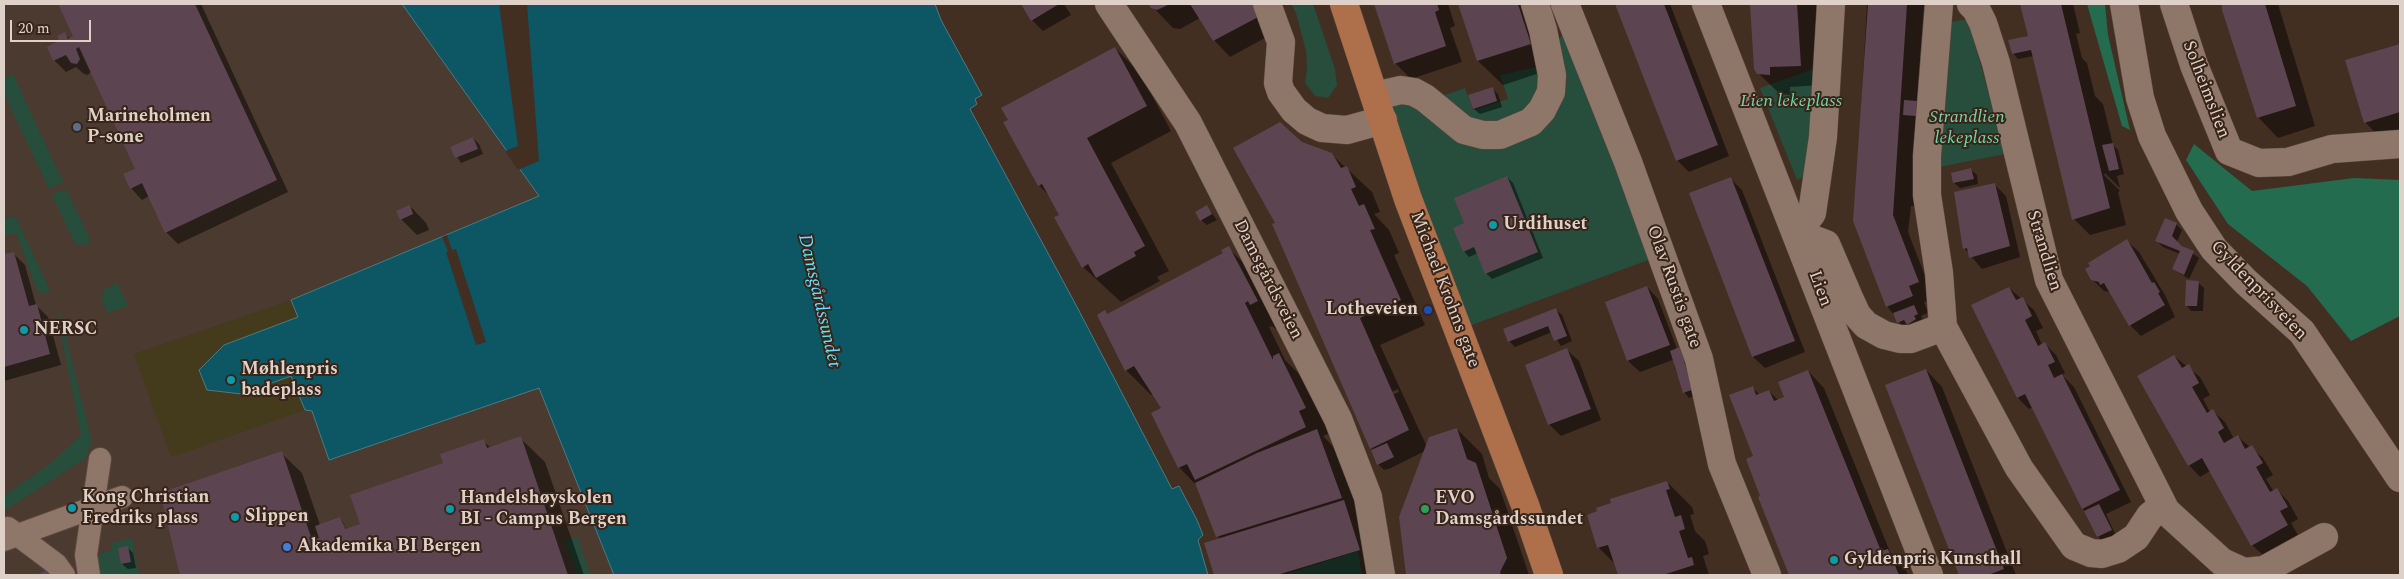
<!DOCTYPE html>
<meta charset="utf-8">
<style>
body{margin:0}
#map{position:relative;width:2404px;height:579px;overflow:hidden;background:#432e22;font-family:Spectral,serif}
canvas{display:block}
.frame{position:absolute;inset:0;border:5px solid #ded1c9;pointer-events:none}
.scale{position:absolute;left:10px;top:20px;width:81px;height:22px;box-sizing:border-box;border:2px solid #ded1c9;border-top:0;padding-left:6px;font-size:15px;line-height:18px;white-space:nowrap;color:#ded1c9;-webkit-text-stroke:4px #382418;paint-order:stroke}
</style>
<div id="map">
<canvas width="2404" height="579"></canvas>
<div class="frame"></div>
<div class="scale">20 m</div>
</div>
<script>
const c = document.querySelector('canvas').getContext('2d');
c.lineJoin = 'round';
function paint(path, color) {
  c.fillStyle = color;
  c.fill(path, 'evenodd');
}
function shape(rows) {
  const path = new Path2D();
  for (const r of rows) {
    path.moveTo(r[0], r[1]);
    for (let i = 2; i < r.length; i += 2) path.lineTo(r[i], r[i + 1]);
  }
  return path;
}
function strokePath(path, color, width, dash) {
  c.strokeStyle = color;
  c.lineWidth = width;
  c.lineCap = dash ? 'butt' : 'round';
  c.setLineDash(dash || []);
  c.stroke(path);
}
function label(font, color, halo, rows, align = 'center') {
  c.font = font + ' Spectral,serif';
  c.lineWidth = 4;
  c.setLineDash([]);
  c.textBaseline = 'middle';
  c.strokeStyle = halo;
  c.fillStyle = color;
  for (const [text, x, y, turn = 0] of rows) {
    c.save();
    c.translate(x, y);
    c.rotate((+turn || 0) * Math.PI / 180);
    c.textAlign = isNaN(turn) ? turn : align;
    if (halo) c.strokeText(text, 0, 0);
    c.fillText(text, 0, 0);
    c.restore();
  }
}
paint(shape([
 [4,4,402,4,539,196,291,300,298,317,224,345,312,410,329,460,539,387,614,575,4,575]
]), '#4b3a2f');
paint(shape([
 [1291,4,1313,4,1335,69,1337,85,1328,98,1315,96,1305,83,1307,69,1306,51,1296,13],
 [1571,19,1662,255,1458,330,1375,96,1428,101,1465,88,1473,110,1508,99,1500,75,1537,67,1542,109,1549,57],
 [1968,19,2005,154,1934,168,1946,23],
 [1816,68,1808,174,1797,180,1760,88],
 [13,74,63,182,49,189,4,94,4,79],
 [66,189,90,239,88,245,75,244,52,195],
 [15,216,50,290,43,294,37,290,16,233,4,236,4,220],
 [117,283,128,306,107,313,102,299,103,290],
 [59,310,92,442,86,458,4,511,4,496,51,463,81,435,58,318],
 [577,537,591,575,578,575,565,541],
 [132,538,139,575,95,575,91,559,112,549,112,543],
 [1358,551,1362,575,1283,575]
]), '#274d3c');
paint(shape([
 [2087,4,2105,4,2108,35,2130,130,2122,126],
 [2194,144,2252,191,2354,178,2400,180,2400,316,2351,341,2307,286,2228,224,2186,160]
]), '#236c4f');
paint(shape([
 [291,300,328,405,305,410,171,457,134,354]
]), '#433b1b');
const water = shape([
 [402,4,935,4,941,20,982,95,975,99,977,104,970,109,1076,305,1172,489,1179,486,1197,520,1203,535,1198,540,1208,575,614,575,539,388,329,460,312,411,305,410,291,376,242,394,207,390,199,370,224,345,298,317,291,300,539,196,402,4]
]);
paint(water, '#0d5664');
strokePath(water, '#4c7b82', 1);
paint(shape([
 [499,4,527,4,539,161,518,170,505,151,518,146],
 [447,235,452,250,456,249,486,342,476,345,446,252,448,251,442,237]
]), '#432e22');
paint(shape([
 [60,4,201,4,288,192,178,244,166,232,149,196,142,200,131,188,137,169,91,71,88,75,84,74,76,67,66,72,54,60,65,34,70,39,75,37],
 [1023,4,1064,4,1071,15,1043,31,1032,20],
 [1150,4,1261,4,1276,32,1230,57,1214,40,1200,18,1180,29,1173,28],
 [1375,4,1448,4,1455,26,1450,28,1462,62,1411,79,1395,63],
 [1460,4,1534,4,1555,68,1503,85,1478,61],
 [1616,4,1670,4,1729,156,1689,172,1677,160],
 [1751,4,1816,4,1821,85,1790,87,1790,95,1780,94,1759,74,1755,68],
 [1867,4,1924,4,1917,103,1922,108,1916,121,1913,169,1917,173,1915,206,1911,206,1908,232,1934,299,1924,302,1928,313,1921,316,1923,320,1904,328,1887,306,1859,148],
 [2021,4,2073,4,2080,33,2076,34,2082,58,2087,63,2095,96,2103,104,2113,145,2118,150,2124,174,2117,176,2120,188,2105,173,2104,175,2120,191,2118,192,2126,225,2090,235,2074,219,2034,56,2018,59,2013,53,2030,40],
 [2223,4,2278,4,2315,126,2278,138,2258,117],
 [2400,45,2400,133,2381,139,2365,122,2347,61],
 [1115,48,1140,73,1171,131,1111,163,1169,271,1157,277,1160,281,1121,302,1083,267,1060,215,1050,197,1039,185],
 [1492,88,1498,94,1502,107,1480,114,1474,109],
 [473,138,479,144,483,154,461,163,451,147],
 [1301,143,1331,154,1372,192,1380,212,1374,214,1389,230,1399,253,1394,255,1425,325,1380,345,1427,447,1457,429,1482,454,1489,478,1500,489,1529,575,1407,575,1400,517,1425,451,1391,468,1384,470,1378,464,1263,195],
 [1398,389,1399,392,1360,409,1360,406],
 [1971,170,1977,175,1978,184,1960,188,1954,183],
 [1507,177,1513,183,1543,258,1492,279,1486,273,1478,253,1469,257,1464,251,1466,224],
 [1730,178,1742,190,1805,352,1765,368,1753,357,1690,194],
 [1994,184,2006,196,2020,257,1982,269,1965,249],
 [410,206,426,223,429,230,417,235,401,219],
 [1207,207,1217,220,1207,225,1201,220],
 [2176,224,2182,230,2177,242,2199,258,2189,279,2173,269,2180,254,2163,247,2157,241],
 [2127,241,2139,252,2165,295,2175,317,2141,336,2130,325,2110,292,2104,291,2092,279],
 [1228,248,1253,272,1282,326,1276,329,1272,326,1269,327,1285,360,1304,379,1330,433,1323,436,1341,455,1381,575,1216,575,1206,544,1221,540,1218,536,1197,486,1179,467,1163,409,1153,393,1151,395,1126,370,1105,312,1108,315,1224,254],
 [13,253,25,265,36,305,48,317,61,365,4,381,4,256],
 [2198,282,2204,288,2203,311,2191,311,2186,305],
 [1647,287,1658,299,1677,349,1682,348,1699,394,1689,398,1684,392,1674,366,1677,365,1675,359,1640,372,1628,361,1606,302],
 [2009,288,2034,310,2043,328,2036,331,2042,345,2045,344,2056,355,2065,373,2062,375,2074,387,2131,502,2106,514,2116,536,2103,542,2098,536,2083,508,2033,407,2029,409,2018,398],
 [1556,310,1562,315,1572,341,1561,346,1552,332,1515,347,1509,341],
 [1567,350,1579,361,1601,420,1561,436,1549,424],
 [2174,356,2200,377,2210,395,2203,399,2210,412,2213,411,2225,422,2234,439,2238,437,2263,458,2273,475,2266,479,2274,492,2277,490,2288,501,2298,519,2291,523,2299,537,2264,556,2252,545,2210,471,2200,477,2189,465],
 [1926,370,1942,387,2016,575,1960,575,1886,386],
 [1808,371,1824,388,1890,552,1904,566,1908,575,1790,575,1759,498,1762,497,1754,457,1752,387,1760,395,1769,391,1778,400,1786,397],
 [520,438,545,462,584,575,181,575,162,494,281,453,302,473,320,525,340,518,347,529,361,525,445,463,483,441,491,448],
 [341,523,344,523,348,535],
 [1667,482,1692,507,1694,514,1690,515,1695,531,1705,541,1709,554,1703,556,1709,575,1619,575,1615,564,1598,547],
 [127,547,133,553,136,568,128,569,122,564]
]), '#0007');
paint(shape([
 [58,4,195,4,277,180,165,233,142,183,130,189,123,174,135,169,79,47,76,49,80,59,77,64,71,63,66,55,53,61,47,47,59,41,57,36,65,32,68,39,73,36],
 [1021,4,1059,4,1031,21],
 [1148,4,1170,4,1157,10,1151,8],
 [1190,4,1256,4,1260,16,1213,41],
 [1374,4,1437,4,1439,10,1435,12,1446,46,1394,64],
 [1458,4,1518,4,1531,44,1477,61],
 [1615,4,1664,4,1718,145,1676,161],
 [1750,4,1797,4,1801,66,1770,67,1770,75,1757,74,1754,69],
 [1868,4,1907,4,1893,215,1919,282,1909,286,1913,296,1886,307,1853,221],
 [2020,4,2061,4,2110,208,2072,220,2031,50,2012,54,2008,40,2028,36],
 [2222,4,2265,4,2296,106,2257,118,2222,10],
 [2400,44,2400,112,2364,123,2345,60],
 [1115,47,1147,106,1087,138,1145,246,1134,252,1136,256,1096,278,1088,264,1082,268,1054,217,1059,215,1042,184,1038,186,1003,122,1008,120,1001,108],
 [1493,87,1497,101,1473,109,1468,95],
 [1904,100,1917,101,1916,116,1903,115],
 [1280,122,1302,142,1332,153,1341,168,1347,166,1356,187,1351,189,1359,206,1364,204,1375,229,1370,230,1401,300,1360,318,1409,430,1370,449,1272,224,1275,223,1233,148],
 [473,137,478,149,455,158,450,147],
 [2113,143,2119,169,2109,171,2102,145],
 [1971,168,1974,179,1953,183,1951,173],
 [1507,176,1538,252,1485,274,1474,247,1463,252,1453,228,1464,223,1454,198],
 [1731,177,1795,341,1752,357,1689,193],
 [1995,183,2010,246,1969,258,1967,248,1963,249,1961,237,1954,192],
 [410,205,413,214,400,220,396,211],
 [1207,205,1212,214,1200,221,1195,212],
 [2165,218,2177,223,2172,236,2182,246,2194,251,2184,275,2172,269,2180,251,2155,241],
 [2127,239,2152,283,2154,282,2160,292,2158,293,2165,305,2129,326,2104,283,2100,285,2099,282,2091,280,2085,269,2090,266,2088,263],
 [1229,246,1258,301,1250,305,1248,301,1245,303,1273,360,1273,356,1279,353,1306,408,1299,411,1306,427,1195,480,1187,464,1178,468,1151,413,1161,408,1134,366,1125,371,1097,315,1105,310,1107,314,1223,253,1221,250],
 [14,252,29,306,37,304,50,354,4,367,4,254],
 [2186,280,2199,281,2197,306,2185,306],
 [1647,286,1670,345,1627,361,1605,302],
 [2009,287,2016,300,2023,297,2032,316,2025,320,2038,346,2045,342,2055,362,2048,365,2054,378,2062,374,2120,490,2082,509,2025,394,2017,398,1971,305],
 [1914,305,1918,314,1914,316,1916,319,1907,325,1904,320,1897,323,1893,313],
 [1556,308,1567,336,1554,341,1548,326,1508,342,1503,329],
 [1682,346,1686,357,1684,361,1694,389,1683,393,1670,351],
 [1567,348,1591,409,1548,425,1525,365],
 [2174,355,2182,368,2189,364,2199,383,2192,387,2207,413,2213,409,2224,428,2218,432,2224,443,2238,435,2245,449,2252,445,2263,463,2256,467,2270,492,2277,488,2288,507,2280,511,2288,525,2251,546,2202,458,2188,466,2137,376],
 [1926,369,2004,569,1988,575,1959,575,1885,385],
 [1808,370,1881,551,1888,549,1899,575,1789,575,1758,497,1760,496,1746,459,1753,456,1729,395,1753,386,1756,395,1769,390,1774,401,1784,397,1778,382],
 [1457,428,1467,459,1476,463,1507,558,1500,572,1501,575,1406,575,1399,517,1429,437],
 [1317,429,1342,498,1216,537,1195,483,1257,453],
 [521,436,568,575,180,575,160,493,282,451,312,540,319,538,315,526,340,517,345,529,360,524,350,495,443,463,440,454,484,439,487,448],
 [1387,443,1394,457,1377,465,1371,450],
 [1667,481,1670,489,1666,490,1675,517,1681,515,1685,529,1679,531,1688,558,1692,557,1694,565,1663,575,1618,575,1608,545,1597,548,1587,515,1597,511,1596,508,1611,503,1610,499],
 [1344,500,1360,550,1277,575,1214,575,1204,543],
 [2099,504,2112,530,2097,537,2084,511],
 [128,546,131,562,121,564,118,548],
 [48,569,53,575,37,575]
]), '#5c4550');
const pedestrian = shape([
 [8,528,56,564,64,575],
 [4,540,122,497],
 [89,575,86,555,100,459]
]);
const minor = shape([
 [1565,4,1628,162,1699,359,1722,464,1767,575],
 [1706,4,1929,575],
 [1831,4,1823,137,1812,213,1797,233,1826,244,1850,300,1857,315,1866,325,1884,335,1900,339,1911,339,1943,327],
 [1939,4,1927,156,1927,195,1939,273,1943,327,2019,468,2074,546,2091,553,2102,554,2118,549,2136,537,2150,516,2155,512,2166,511],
 [1971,4,1976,9,1983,23,1996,63,2049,280,2166,511,2222,562,2244,572,2264,570,2324,537],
 [2174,4,2194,65,2229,151,2259,163,2288,162,2332,149,2400,144],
 [1375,96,1401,90,1414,92,1425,98,1464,130,1483,135,1500,135,1531,122,1542,110,1551,92,1552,75,1543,30,1535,4]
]);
const tertiary = shape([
 [1109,4,1188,123,1338,419,1368,497,1381,575],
 [1267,4,1281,42,1278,83,1281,92,1294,110,1307,121,1322,128,1347,130,1383,120],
 [2124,4,2140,98,2152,136,2189,211,2214,249,2246,282,2302,332,2400,478]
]);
const primary = shape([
 [1344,4,1408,199,1525,505,1549,575]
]);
strokePath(pedestrian, '#5c4a3f', 24);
strokePath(minor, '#5c4a3f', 29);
strokePath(tertiary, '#5c4a3f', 29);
strokePath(primary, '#5c4a3f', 29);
strokePath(pedestrian, '#8e7668', 22);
strokePath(minor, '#8e7668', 28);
strokePath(tertiary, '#8e7668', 28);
strokePath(primary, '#ae6f4b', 28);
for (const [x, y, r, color] of [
 [77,127,5,"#5c6f8a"],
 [1493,225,5,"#0f9aa8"],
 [1428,310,5,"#1a4fb4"],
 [24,330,5,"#0f9aa8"],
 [231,380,5,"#0f9aa8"],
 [72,508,5,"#0f9aa8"],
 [450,509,5,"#0f9aa8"],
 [1425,509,5,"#2e9e5b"],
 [235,517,5,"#0f9aa8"],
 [287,547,5,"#3f7fe0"],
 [1834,560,5,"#0f9aa8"]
]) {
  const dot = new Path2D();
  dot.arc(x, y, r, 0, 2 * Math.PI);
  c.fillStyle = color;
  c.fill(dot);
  strokePath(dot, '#382418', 2);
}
label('18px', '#ded1c9', '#382418', [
 ["Solheimslien",2205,90,69],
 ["Strandlien",2043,251,73],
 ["Damsgårdsveien",1267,280,63],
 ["Olav Rustis gate",1673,287,70],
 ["Lien",1819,289,69],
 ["Michael Krohns gate",1444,290,69],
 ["Gyldenprisveien",2258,291,46]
]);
label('italic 18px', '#70d6a9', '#382418', [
 ["Lien lekeplass",1791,102],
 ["Strandlien",1967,118],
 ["lekeplass",1967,139]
]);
label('bold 18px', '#ded1c9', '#382418', [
 ["Marineholmen",87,117],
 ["P-sone",87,138],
 ["Urdihuset",1503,225],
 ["Lotheveien",1418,310,"right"],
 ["NERSC",34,330],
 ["Møhlenpris",241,370],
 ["badeplass",241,391],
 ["Kong Christian",82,498],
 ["Fredriks plass",82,519],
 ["Handelshøyskolen",460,499],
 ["BI - Campus Bergen",460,520],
 ["EVO",1435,499],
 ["Damsgårdssundet",1435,520],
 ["Slippen",245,517],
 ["Akademika BI Bergen",297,547],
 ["Gyldenpris Kunsthall",1844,560]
], 'left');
label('italic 19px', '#63e1fc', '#382418', [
 ["Damsgårdssundet",818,301,77]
]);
</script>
